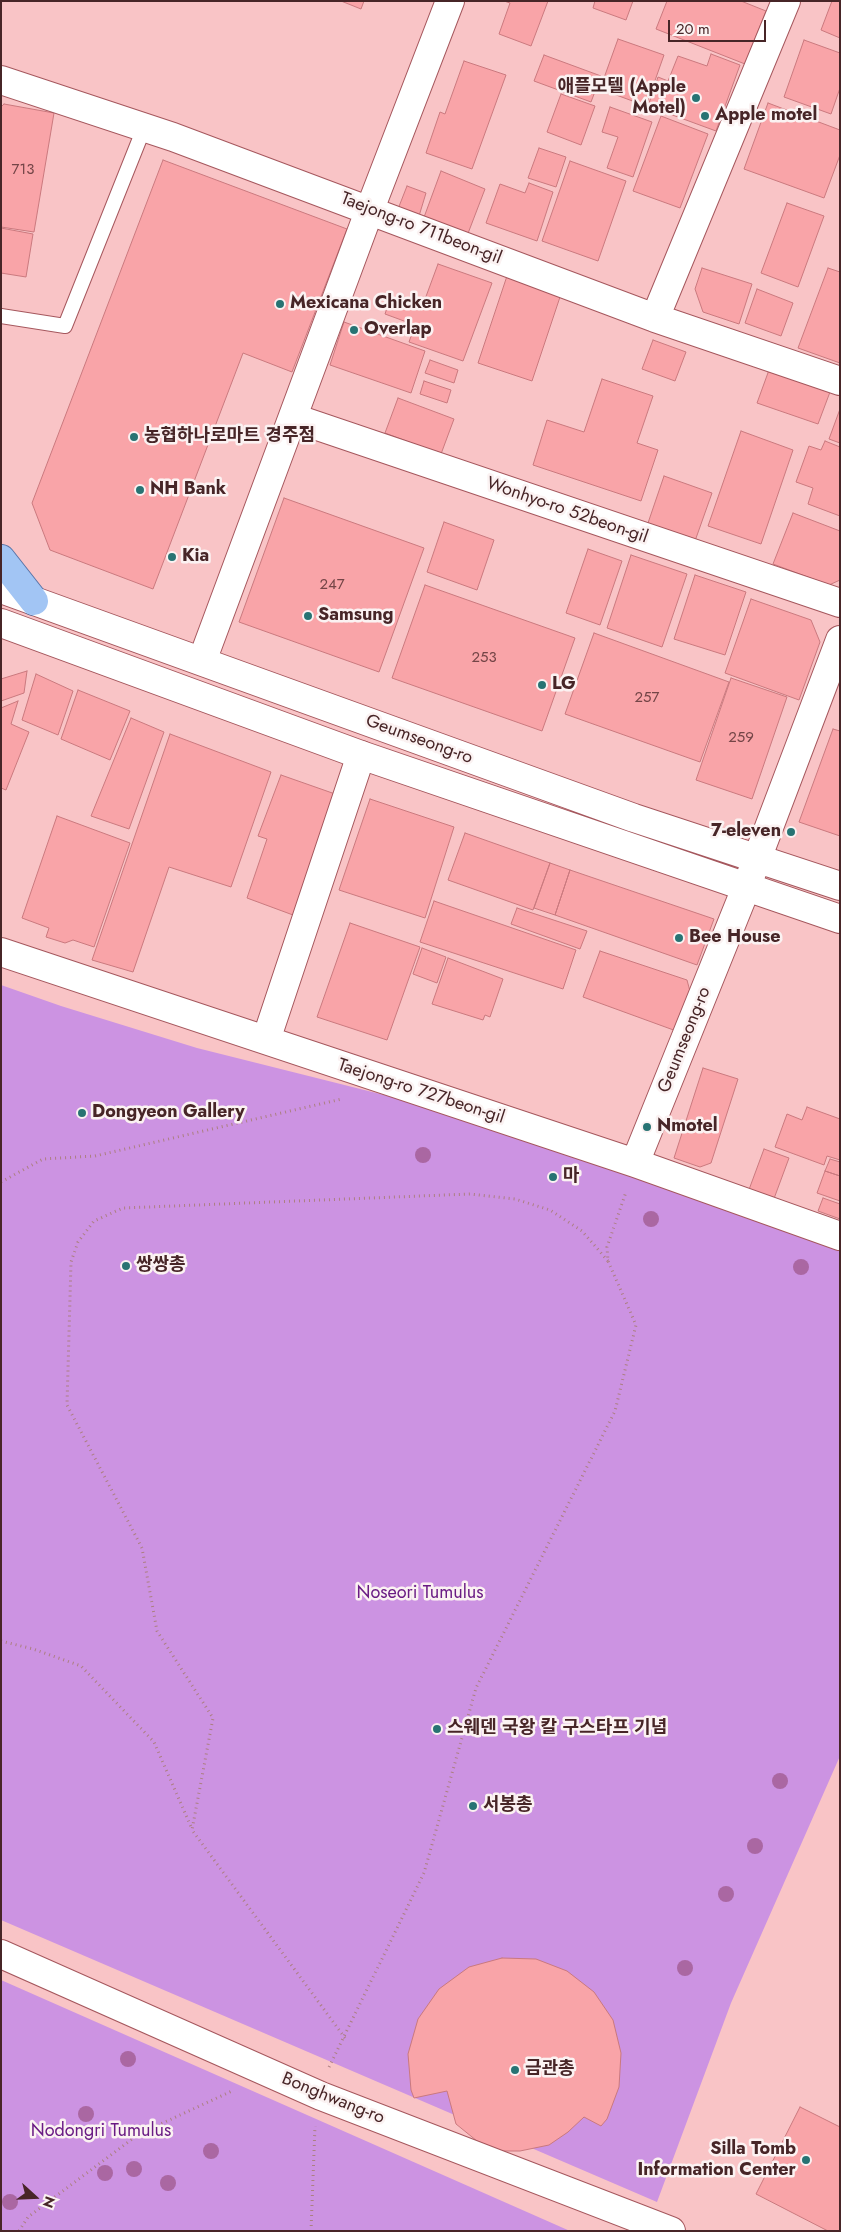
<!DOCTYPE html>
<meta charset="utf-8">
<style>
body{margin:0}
#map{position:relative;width:841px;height:2232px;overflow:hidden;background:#f9c4c6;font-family:Jost,sans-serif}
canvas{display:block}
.frame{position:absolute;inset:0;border:2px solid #472527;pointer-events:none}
.north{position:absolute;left:10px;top:2172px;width:50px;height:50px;-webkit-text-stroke:4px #fbf2f2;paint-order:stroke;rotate:110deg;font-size:14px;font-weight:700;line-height:20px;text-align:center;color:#472527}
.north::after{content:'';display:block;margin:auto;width:18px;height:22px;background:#472527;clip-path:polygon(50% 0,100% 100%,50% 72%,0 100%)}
.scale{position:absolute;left:668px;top:20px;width:98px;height:22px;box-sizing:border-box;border:2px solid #472527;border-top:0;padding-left:6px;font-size:15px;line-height:18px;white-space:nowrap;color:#472527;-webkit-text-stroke:4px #fbf2f2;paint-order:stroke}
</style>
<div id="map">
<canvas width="841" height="2232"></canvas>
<div class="frame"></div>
<div class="north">N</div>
<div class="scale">20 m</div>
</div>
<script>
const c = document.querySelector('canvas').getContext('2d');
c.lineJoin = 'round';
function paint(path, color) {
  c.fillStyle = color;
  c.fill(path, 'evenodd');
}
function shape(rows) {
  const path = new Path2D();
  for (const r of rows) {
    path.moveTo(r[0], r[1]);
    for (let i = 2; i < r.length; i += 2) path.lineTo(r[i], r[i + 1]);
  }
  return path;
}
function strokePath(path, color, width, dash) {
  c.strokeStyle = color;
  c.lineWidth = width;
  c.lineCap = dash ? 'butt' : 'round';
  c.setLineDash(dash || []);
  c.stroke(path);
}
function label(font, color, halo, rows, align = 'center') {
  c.font = font + ' Jost,"Noto Sans KR",sans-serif';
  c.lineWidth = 5;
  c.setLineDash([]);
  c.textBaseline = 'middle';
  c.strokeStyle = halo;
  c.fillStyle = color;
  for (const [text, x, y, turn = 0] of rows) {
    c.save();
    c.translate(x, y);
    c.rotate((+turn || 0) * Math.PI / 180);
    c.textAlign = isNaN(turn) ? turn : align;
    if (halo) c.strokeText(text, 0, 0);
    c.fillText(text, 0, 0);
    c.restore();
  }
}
paint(shape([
 [1,985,61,1006,197,1048,460,1114,840,1249,840,1756,731,2003,657,2202,1,1920],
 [1,1980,570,2231,1,2231]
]), '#cc93e2');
const building = shape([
 [341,1,364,1,361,9,341,1],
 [504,1,548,1,531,46,499,34,510,3,504,1],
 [595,1,633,1,626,20,593,8,595,1],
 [667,1,741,1,766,11,745,64,656,29,667,1],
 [832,1,840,1,840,38,821,30,832,1],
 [618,39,664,55,646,106,600,89,618,39],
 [804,40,840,53,840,88,831,114,784,97,804,40],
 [711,54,740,65,716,131,648,106,658,77,668,81,678,56,707,66,711,54],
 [544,55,601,76,591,102,534,81,544,55],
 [464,61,506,75,472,169,426,153,440,112,445,114,464,61],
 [561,94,595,106,581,145,547,132,561,94],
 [768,103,840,130,840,155,824,198,744,169,768,103],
 [4,104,54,113,34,232,1,227,1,107,4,104],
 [610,107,652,122,633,177,607,168,618,137,602,132,610,107],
 [661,116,708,134,680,208,633,191,661,116],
 [539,148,566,157,556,187,528,178,539,148],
 [163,160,347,229,292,372,243,353,153,589,50,550,32,503,163,160],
 [570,161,626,181,598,261,542,241,570,161],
 [441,171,485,189,467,236,423,220,441,171],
 [529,183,553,192,537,241,486,223,500,184,525,193,529,183],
 [407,186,426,193,419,216,398,209,407,186],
 [787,203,824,216,798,287,761,273,787,203],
 [1,228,33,234,26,277,1,273,1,228],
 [438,264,492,283,463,361,409,342,415,325,385,314,390,299,421,310,438,264],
 [702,268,752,284,739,324,703,312,695,289,702,268],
 [828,268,840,272,840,363,798,348,828,268],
 [507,276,561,294,532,381,478,363,507,276],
 [757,289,793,303,781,336,745,323,757,289],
 [344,322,425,351,411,393,330,365,344,322],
 [653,340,686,352,675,381,642,369,653,340],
 [430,360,458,370,454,383,425,373,430,360],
 [769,370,830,392,818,424,757,403,769,370],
 [602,379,653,396,637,443,658,450,641,501,533,465,547,420,584,432,602,379],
 [424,381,451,390,447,403,420,394,424,381],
 [398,398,454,419,441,454,385,433,398,398],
 [840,409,840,443,829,439,840,409],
 [741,431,793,450,761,544,708,526,741,431],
 [825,441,840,447,840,516,808,504,813,488,796,482,809,446,821,450,825,441],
 [664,476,712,493,695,541,648,523,664,476],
 [284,498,424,548,379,672,239,622,284,498],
 [793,513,840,531,840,580,829,585,773,564,793,513],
 [444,522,494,540,477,590,427,572,444,522],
 [588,549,622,561,600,625,566,613,588,549],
 [631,555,687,574,662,647,607,628,631,555],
 [695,575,746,592,725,655,674,639,695,575],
 [425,585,575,638,542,731,392,678,425,585],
 [751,599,811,620,820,642,799,700,725,673,751,599],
 [594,633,729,682,700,762,565,714,594,633],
 [27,671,24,693,1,701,1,679,27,671],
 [36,674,73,691,58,735,22,720,36,674],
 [731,678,787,697,752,799,696,780,731,678],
 [78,690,130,711,110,760,61,739,78,690],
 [18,701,11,724,29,732,6,790,1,788,1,708,18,701],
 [131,718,164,732,129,829,91,816,131,718],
 [833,729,840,731,840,836,799,822,833,729],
 [170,734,271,772,231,887,169,867,133,972,92,960,170,734],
 [281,775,338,795,293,915,247,898,267,839,258,836,281,775],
 [370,799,454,827,425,918,339,890,370,799],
 [57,816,130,843,94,947,73,940,65,943,46,937,49,928,22,918,57,816],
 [465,833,550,863,533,910,448,880,465,833],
 [550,863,570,870,555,915,534,908,550,863],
 [570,870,714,919,697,965,555,915,570,870],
 [434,901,576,950,563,989,420,942,434,901],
 [517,908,587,931,580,949,511,924,517,908],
 [350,923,420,947,387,1040,317,1017,350,923],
 [422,948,446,957,437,983,413,974,422,948],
 [600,951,687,980,692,999,679,1032,583,997,600,951],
 [448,958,503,979,490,1017,485,1015,483,1020,432,1004,448,958],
 [703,1068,738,1079,711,1163,700,1167,674,1158,703,1068],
 [807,1107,840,1119,840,1160,827,1156,824,1165,775,1147,787,1114,802,1120,807,1107],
 [764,1149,789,1158,772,1204,747,1195,764,1149],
 [830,1159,840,1162,840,1176,825,1171,830,1159],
 [825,1171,840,1176,840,1201,817,1193,825,1171],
 [823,1198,840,1204,840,1219,818,1211,823,1198],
 [502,1958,536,1959,567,1971,594,1992,613,2020,621,2053,619,2087,607,2119,601,2126,584,2117,568,2132,549,2145,520,2151,502,2151,477,2141,456,2124,447,2091,414,2098,411,2090,408,2054,418,2019,439,1989,469,1967,502,1958],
 [800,2107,840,2127,840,2231,828,2231,756,2194,800,2107]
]);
paint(building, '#f9a4a8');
strokePath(building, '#ca797e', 1);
const lane = shape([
 [1,316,65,326,144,128]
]);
const street = shape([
 [1,80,173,137,655,318,840,381],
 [655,318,786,1],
 [294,418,840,603],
 [202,661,370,209,450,1],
 [1,952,635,1163,840,1236],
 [266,1040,361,755],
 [635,1163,746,888,840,640]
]);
const secondary = shape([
 [1,589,634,818,840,886],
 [1,623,361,755,840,919],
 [1,1954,321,2096,671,2231]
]);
const primary = shape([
 [1,559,34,601]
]);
strokePath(lane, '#a5575d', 16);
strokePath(street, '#a5575d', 30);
strokePath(secondary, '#a5575d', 30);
strokePath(primary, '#5a74a7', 30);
strokePath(shape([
 [1,1182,43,1159,95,1156,342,1099],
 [1,1641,33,1649,81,1666,154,1742,192,1829],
 [345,2038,192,1830,213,1718,157,1631,142,1548,67,1405,71,1262,78,1242,94,1221,123,1208,470,1194,515,1199,550,1210,582,1231,608,1261],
 [329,2067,424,1873,476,1688,615,1411,636,1325,608,1261,607,1247,626,1192],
 [19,2231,28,2217,139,2134,232,2091],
 [311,2231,315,2126]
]), '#ac7f81', 3, [1, 4]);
strokePath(lane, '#fff', 14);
strokePath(street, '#fff', 28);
strokePath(secondary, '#fff', 28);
strokePath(primary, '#a2c5f4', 28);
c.fillStyle = '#aa67a2';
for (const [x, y] of [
 [423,1155],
 [651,1219],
 [801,1267],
 [780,1781],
 [755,1846],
 [726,1894],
 [685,1968],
 [128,2059],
 [86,2114],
 [211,2151],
 [134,2169],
 [105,2173],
 [168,2183],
 [10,2202]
]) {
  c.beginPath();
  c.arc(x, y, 8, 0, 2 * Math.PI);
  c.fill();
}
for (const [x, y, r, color] of [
 [696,98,5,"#287373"],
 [705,116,5,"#287373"],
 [280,304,5,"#287373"],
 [354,330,5,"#287373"],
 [134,437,5,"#287373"],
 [140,490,5,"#287373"],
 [172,557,5,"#287373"],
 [308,616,5,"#287373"],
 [542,685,5,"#287373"],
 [791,832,5,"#287373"],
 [679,938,5,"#287373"],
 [82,1113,5,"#287373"],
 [647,1127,5,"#287373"],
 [553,1177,5,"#287373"],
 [126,1266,5,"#287373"],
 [437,1729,5,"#287373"],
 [473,1806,5,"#287373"],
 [515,2070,5,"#287373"],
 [806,2160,5,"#287373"]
]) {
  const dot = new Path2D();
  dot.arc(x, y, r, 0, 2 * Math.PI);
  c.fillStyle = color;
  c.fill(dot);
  strokePath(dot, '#fbf2f2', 2);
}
label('15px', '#744547', null, [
 ["713",23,170],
 ["247",332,585],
 ["253",484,658],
 ["257",647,698],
 ["259",741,738]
]);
label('bold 18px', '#472527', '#fbf2f2', [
 ["애플모텔 (Apple",686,88,"right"],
 ["Motel)",686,109,"right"],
 ["Apple motel",715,116],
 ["Mexicana Chicken",290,304],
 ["Overlap",364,330],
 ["농협하나로마트 경주점",144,437],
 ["NH Bank",150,490],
 ["Kia",182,557],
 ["Samsung",318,616],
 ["LG",552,685],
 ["7-eleven",781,832,"right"],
 ["Bee House",689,938],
 ["Dongyeon Gallery",92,1113],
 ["Nmotel",657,1127],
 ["마",563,1177],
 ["쌍쌍총",136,1266],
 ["스웨덴 국왕 칼 구스타프 기념",447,1729],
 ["서봉총",483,1806],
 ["금관총",525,2070],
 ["Silla Tomb",796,2150,"right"],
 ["Information Center",796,2171,"right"]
], 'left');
label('18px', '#472527', '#fbf2f2', [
 ["Taejong-ro 711beon-gil",421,229,21],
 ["Wonhyo-ro 52beon-gil",567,511,19],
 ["Geumseong-ro",419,740,20],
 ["Geumseong-ro",685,1040,-68],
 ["Taejong-ro 727beon-gil",421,1092,18],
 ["Bonghwang-ro",333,2099,22]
]);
label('18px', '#6a1b84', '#fbf2f2', [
 ["Noseori Tumulus",420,1594],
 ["Nodongri Tumulus",101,2132]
]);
</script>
